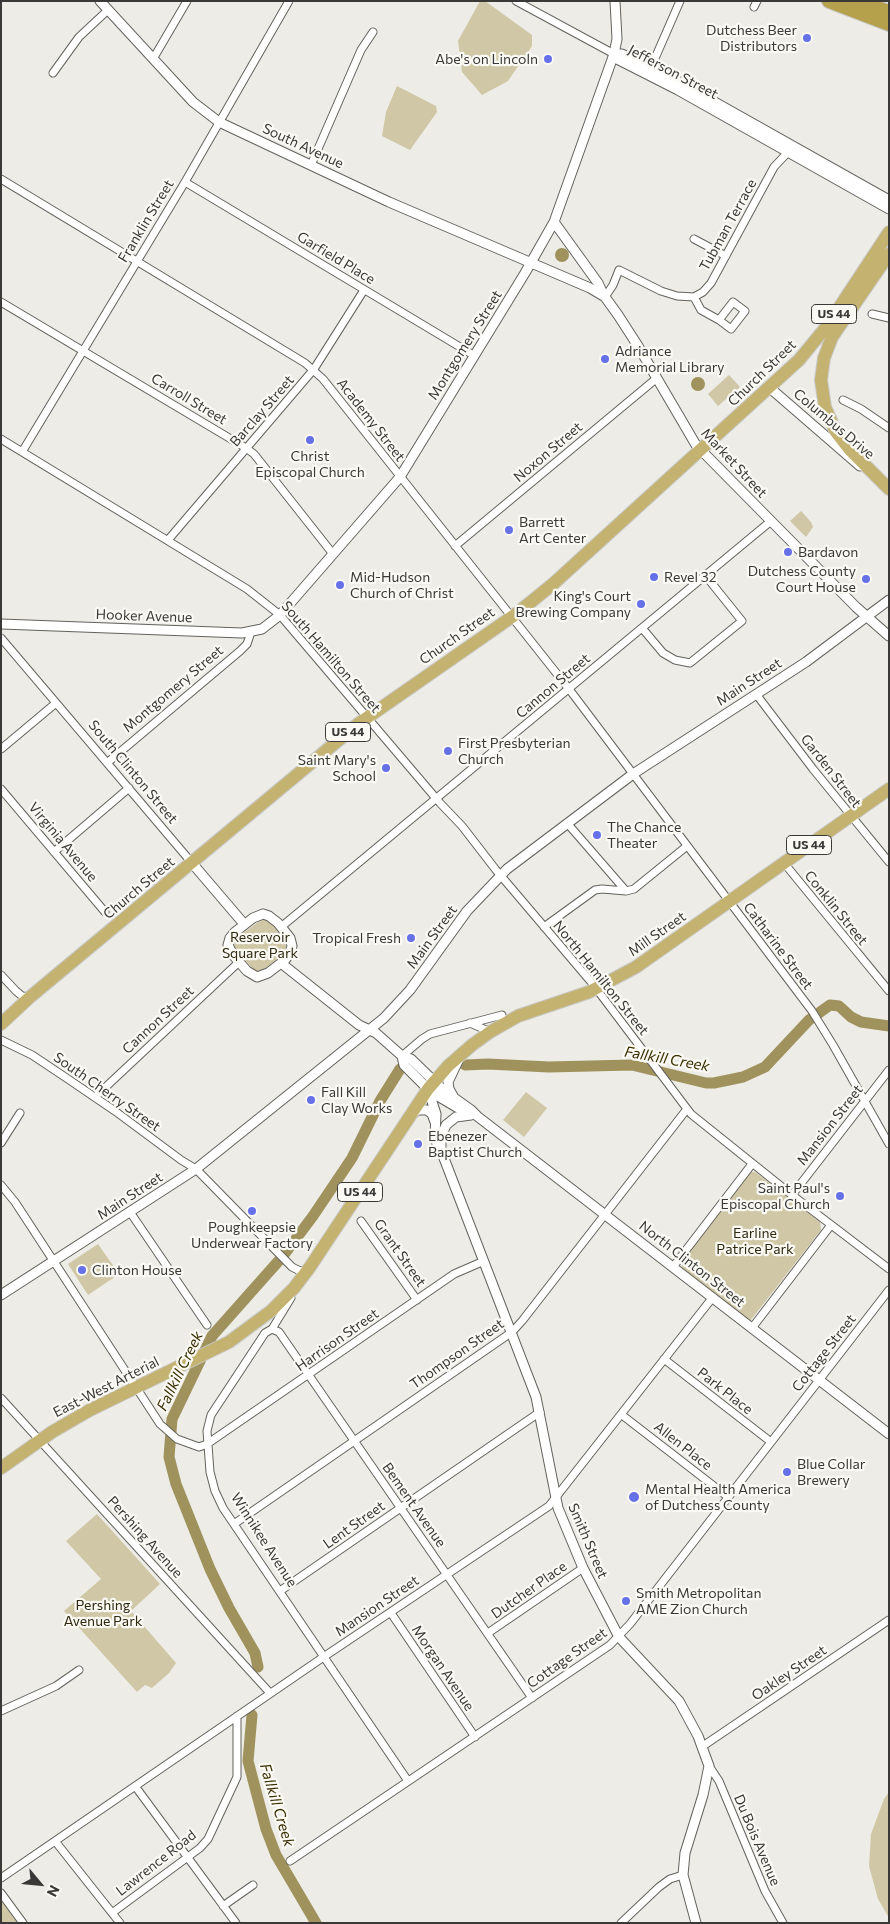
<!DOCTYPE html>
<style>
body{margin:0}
#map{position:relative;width:890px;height:1924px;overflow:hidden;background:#edece6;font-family:Commissioner,sans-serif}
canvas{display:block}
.frame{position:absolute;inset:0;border:2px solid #3a3937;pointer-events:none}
.north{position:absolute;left:15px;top:1859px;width:50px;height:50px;-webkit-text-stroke:4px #faf9f4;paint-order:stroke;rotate:118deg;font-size:14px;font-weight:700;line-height:20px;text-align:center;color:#3a3937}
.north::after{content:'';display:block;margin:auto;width:18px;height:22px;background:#3a3937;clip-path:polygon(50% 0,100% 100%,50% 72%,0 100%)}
</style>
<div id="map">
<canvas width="890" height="1924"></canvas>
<div class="frame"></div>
<div class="north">N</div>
</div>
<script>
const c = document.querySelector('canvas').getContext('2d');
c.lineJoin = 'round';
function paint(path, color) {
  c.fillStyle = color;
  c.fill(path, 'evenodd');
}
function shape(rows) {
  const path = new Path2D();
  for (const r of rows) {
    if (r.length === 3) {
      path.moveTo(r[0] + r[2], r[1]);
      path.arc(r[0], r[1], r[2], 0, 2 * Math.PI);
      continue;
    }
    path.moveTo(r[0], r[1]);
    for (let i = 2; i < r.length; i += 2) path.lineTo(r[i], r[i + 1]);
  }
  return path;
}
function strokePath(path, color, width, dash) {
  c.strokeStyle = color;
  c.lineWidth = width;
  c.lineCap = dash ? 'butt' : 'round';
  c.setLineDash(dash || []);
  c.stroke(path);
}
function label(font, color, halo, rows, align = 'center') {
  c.font = font + ' Commissioner,sans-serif';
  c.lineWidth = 4.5;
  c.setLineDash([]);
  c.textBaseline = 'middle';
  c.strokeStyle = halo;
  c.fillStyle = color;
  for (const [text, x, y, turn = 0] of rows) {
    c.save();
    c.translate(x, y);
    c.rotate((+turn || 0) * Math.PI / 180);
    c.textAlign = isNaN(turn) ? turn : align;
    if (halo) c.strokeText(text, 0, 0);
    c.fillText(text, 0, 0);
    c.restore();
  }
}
paint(shape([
 [480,1,485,1,532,35,532,46,508,81,482,95,462,72,458,41],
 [397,86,436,106,437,112,410,150,382,136,386,112],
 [729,375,740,387,718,406,708,394],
 [801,511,811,522,813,527,806,537,790,521],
 [261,920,266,920,271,923,285,941,286,947,283,954,266,968,258,971,253,969,237,951,234,944,238,937],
 [526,1092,547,1108,524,1137,503,1120],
 [750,1172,755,1172,820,1222,821,1230,750,1321,682,1268,681,1261],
 [98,1244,119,1274,88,1295,68,1264],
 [97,1514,160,1584,131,1611,176,1663,169,1673,152,1688,145,1685,137,1692,64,1611,101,1579,66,1541],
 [889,1792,889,1918,878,1899,869,1866,871,1834,884,1799],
 [1,1893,23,1923,1,1923]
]), '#cfc7a5');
paint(shape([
 [562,255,7],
 [698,384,7]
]), '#9f925d');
strokePath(shape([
 [465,1065,488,1064,549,1067,632,1065,706,1083,714,1083,743,1077,765,1067,809,1020,830,1005,839,1006,851,1017,861,1022,889,1026],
 [258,1667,255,1653,229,1608,210,1569,176,1484,169,1457,172,1419,212,1336,283,1256,313,1216,352,1158,380,1101,400,1069],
 [252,1715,248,1761,266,1829,276,1855,316,1923]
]), '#9f925d', 11);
const minor = shape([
 [516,1,614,54],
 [754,7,757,1],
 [153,59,187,1],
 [649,72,680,1],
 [53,73,79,37,108,10],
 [311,165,361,50,373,32],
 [1,179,305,363,323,379,569,689,812,1011,833,1045,889,1144],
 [185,182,475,356],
 [694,239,726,256],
 [605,297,613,285,619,270,661,291,677,296,694,297,703,292,711,283,774,167,790,150],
 [694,297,701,310,719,320,731,329,745,311,733,302,719,320],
 [1,302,246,448,254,454,333,554],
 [872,314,889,318],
 [843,400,861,409,889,428],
 [1,439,247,589,280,615,440,803,462,826,496,870,592,983,691,1114,792,1195,889,1269],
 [22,452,185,182,289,1],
 [168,540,314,369,364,290],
 [455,546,657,378],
 [642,628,663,653,675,660,690,663,742,621,705,575],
 [1,638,192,863],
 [756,694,813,769,889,862],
 [1,749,56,703],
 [107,763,240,651,247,644,251,632],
 [1,789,105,912],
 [567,823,626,891],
 [54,852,129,788],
 [784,863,889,991],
 [281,927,771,521],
 [544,927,595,890,602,889,626,891,634,889,687,846],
 [1,975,16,991,22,996,29,997],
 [470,1023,486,1030,492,1030],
 [1,1040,32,1055,68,1079,115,1111,181,1160,196,1169,292,1267,300,1271,307,1270],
 [402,1056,422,1039,430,1034,502,1015],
 [95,1097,239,962],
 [1,1143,20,1113],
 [1,1185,15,1202,160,1424,177,1439,199,1447,207,1444,454,1274,484,1261],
 [792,1195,889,1070],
 [130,1212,207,1325],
 [361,1221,417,1300],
 [673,1267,752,1164],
 [291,1298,272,1329,265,1333,211,1415,207,1431,210,1472,215,1491,223,1508,408,1781],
 [752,1328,831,1225],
 [272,1329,279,1332,532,1698],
 [664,1359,771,1442],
 [1,1398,270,1693],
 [622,1415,728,1497],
 [234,1524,512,1332,522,1321,687,1109],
 [280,1591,540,1412],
 [391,1613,475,1737],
 [488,1633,583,1568],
 [1,1711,56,1686,79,1670],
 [703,1746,889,1620],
 [709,1766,719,1781,765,1891,783,1923],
 [135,1786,236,1923],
 [55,1841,120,1923],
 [290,1861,610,1645,630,1624,889,1290],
 [1,1878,325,1656,549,1506,713,1297],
 [1,1893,23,1923],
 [223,1906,253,1885],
 [112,1913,200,1848,208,1839,237,1777,237,1716],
 [621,1923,659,1887,670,1879,683,1875]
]);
const tertiary = shape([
 [100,1,193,102,219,122,389,202,590,288,605,297,618,315,638,346,696,445,856,607,889,636],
 [614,54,619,60,678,90,889,209],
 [614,54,622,54,663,73,889,200],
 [554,222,598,283,604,296],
 [770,388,860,466],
 [1,624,242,633,262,629,280,615,400,477,525,273,554,222,614,54,617,39,615,1],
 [192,863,244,924],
 [263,914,269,916,278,923,290,938,292,946,290,953,285,960,268,973,257,977,247,971,233,955,228,945,230,938,235,932,253,918,263,914],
 [281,963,359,1025,376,1033,402,1056,411,1059,443,1090,471,1110,477,1116,889,1434],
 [402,1056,404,1065,424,1085,436,1095,463,1111],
 [428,1089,436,1114,435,1136,437,1144,442,1153,536,1397,558,1508,583,1568,619,1637,679,1701,698,1736,709,1766,703,1795,685,1853,683,1875,696,1923],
 [453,1096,449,1089,448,1082,458,1061],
 [412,1114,418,1110,427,1110,432,1114,435,1122],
 [441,1148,441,1137,446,1125,456,1117,471,1115],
 [1,1295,196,1169,384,1018,410,990,467,911,507,869,633,774,806,662,889,600]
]);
const trunk = shape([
 [889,254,832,337,824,358,821,380,825,407,836,432,850,450,889,489],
 [1,1024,30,997,358,724,516,614,553,584,799,360,827,326,889,232],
 [1,1468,52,1432,90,1410,229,1342,271,1311,294,1288,310,1267,428,1089,448,1066,472,1045,490,1032,518,1016,589,992,636,967,889,789]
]);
const motorway = shape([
 [829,1,889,24],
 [856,1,889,12]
]);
strokePath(minor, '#63625d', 9);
strokePath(tertiary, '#63625d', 11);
strokePath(trunk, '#c8c8c7', 14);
strokePath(motorway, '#c8c8c7', 16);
strokePath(minor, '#fff', 7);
strokePath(tertiary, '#fff', 9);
strokePath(trunk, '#c4b370', 12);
strokePath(motorway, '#b5a04c', 14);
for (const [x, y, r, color] of [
 [807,38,5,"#6570e9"],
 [548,59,5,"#6570e9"],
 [605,359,5,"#6570e9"],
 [310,440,5,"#6570e9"],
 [509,530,5,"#6570e9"],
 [788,552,5,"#6570e9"],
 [654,577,5,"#6570e9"],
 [866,579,5,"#6570e9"],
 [340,585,5,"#6570e9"],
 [641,604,5,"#6570e9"],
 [448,751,5,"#6570e9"],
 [386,768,5,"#6570e9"],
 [597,835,5,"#6570e9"],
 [411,938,5,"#6570e9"],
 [311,1100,5,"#6570e9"],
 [418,1144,5,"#6570e9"],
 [840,1196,5,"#6570e9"],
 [252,1211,5,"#6570e9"],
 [82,1270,5,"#6570e9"],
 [787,1472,5,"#6570e9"],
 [634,1497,6,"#6570e9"],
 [626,1601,5,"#6570e9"]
]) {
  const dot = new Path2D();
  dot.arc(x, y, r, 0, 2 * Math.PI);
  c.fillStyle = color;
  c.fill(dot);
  strokePath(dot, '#faf9f4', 2);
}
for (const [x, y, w] of [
 [834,314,45],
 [348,732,45],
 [809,845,45],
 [360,1192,45]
]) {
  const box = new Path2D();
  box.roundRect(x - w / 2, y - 9.5, w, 19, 4);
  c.fillStyle = '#faf9f4';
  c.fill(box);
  strokePath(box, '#3a3937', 1);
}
label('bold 12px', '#3a3937', null, [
 ["US 44",834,314],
 ["US 44",348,732],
 ["US 44",809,845],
 ["US 44",360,1192]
]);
label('14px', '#3a3937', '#faf9f4', [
 ["Dutchess Beer",797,30,"right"],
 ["Distributors",797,46,"right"],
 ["Abe's on Lincoln",538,59,"right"],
 ["Adriance",615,351],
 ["Memorial Library",615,367],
 ["Christ",310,456,"center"],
 ["Episcopal Church",310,472,"center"],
 ["Barrett",519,522],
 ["Art Center",519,538],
 ["Bardavon",798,552],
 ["Dutchess County",856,571,"right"],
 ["Court House",856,587,"right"],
 ["Mid-Hudson",350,577],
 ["Church of Christ",350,593],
 ["Revel 32",664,577],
 ["King's Court",631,596,"right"],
 ["Brewing Company",631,612,"right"],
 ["First Presbyterian",458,743],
 ["Church",458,759],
 ["Saint Mary's",376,760,"right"],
 ["School",376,776,"right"],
 ["The Chance",607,827],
 ["Theater",607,843],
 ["Tropical Fresh",401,938,"right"],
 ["Fall Kill",321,1092],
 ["Clay Works",321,1108],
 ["Ebenezer",428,1136],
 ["Baptist Church",428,1152],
 ["Saint Paul's",830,1188,"right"],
 ["Episcopal Church",830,1204,"right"],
 ["Poughkeepsie",252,1227,"center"],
 ["Underwear Factory",252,1243,"center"],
 ["Clinton House",92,1270],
 ["Blue Collar",797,1464],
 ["Brewery",797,1480],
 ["Mental Health America",645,1489],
 ["of Dutchess County",645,1505],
 ["Smith Metropolitan",636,1593],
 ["AME Zion Church",636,1609]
], 'left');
label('14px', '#3a3937', '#faf9f4', [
 ["Jefferson Street",673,72,28],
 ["South Avenue",303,146,25],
 ["Franklin Street",146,221,-59],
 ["Tubman Terrace",728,225,-61],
 ["Garfield Place",336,258,31],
 ["Montgomery Street",465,345,-58],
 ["Church Street",762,373,-44],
 ["Carroll Street",189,399,31],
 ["Barclay Street",262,411,-49],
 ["Academy Street",371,420,52],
 ["Columbus Drive",834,424,40],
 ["Noxon Street",548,452,-40],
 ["Market Street",734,463,47],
 ["Hooker Avenue",144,616,2],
 ["Church Street",457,636,-35],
 ["South Hamilton Street",331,657,49],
 ["Main Street",749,682,-33],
 ["Cannon Street",553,686,-40],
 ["Montgomery Street",173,689,-40],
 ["Garden Street",831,771,52],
 ["South Clinton Street",133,772,50],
 ["Virginia Avenue",63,842,50],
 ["Church Street",139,888,-40],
 ["Conklin Street",836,908,51],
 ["Mill Street",657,934,-35],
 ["Main Street",432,937,-54],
 ["Catharine Street",778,946,53],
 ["North Hamilton Street",601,978,51],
 ["Cannon Street",158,1020,-43],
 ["South Cherry Street",107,1092,35],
 ["Mansion Street",830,1125,-52],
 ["Main Street",130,1196,-33],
 ["Grant Street",400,1253,55],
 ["North Clinton Street",692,1264,38],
 ["Harrison Street",337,1340,-35],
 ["Cottage Street",824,1353,-52],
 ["Thompson Street",457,1354,-35],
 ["East-West Arterial",106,1387,-27],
 ["Park Place",725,1391,38],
 ["Allen Place",683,1446,38],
 ["Bement Avenue",414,1505,55],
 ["Lent Street",354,1525,-35],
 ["Pershing Avenue",145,1537,48],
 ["Winnikee Avenue",264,1540,57],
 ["Smith Street",588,1541,67],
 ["Dutcher Place",529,1590,-35],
 ["Mansion Street",377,1606,-34],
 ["Cottage Street",567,1658,-35],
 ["Morgan Avenue",443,1668,56],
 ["Oakley Street",789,1673,-34],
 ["Du Bois Avenue",757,1840,67],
 ["Lawrence Road",156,1863,-38]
]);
label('14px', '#302910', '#faf9f4', [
 ["Reservoir",260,937],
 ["Square Park",260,953],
 ["Earline",755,1233],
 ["Patrice Park",755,1249],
 ["Pershing",103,1605],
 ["Avenue Park",103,1621]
]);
label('italic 15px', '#392f01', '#faf9f4', [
 ["Fallkill Creek",667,1059,10],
 ["Fallkill Creek",180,1371,-64],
 ["Fallkill Creek",277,1805,73]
]);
</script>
